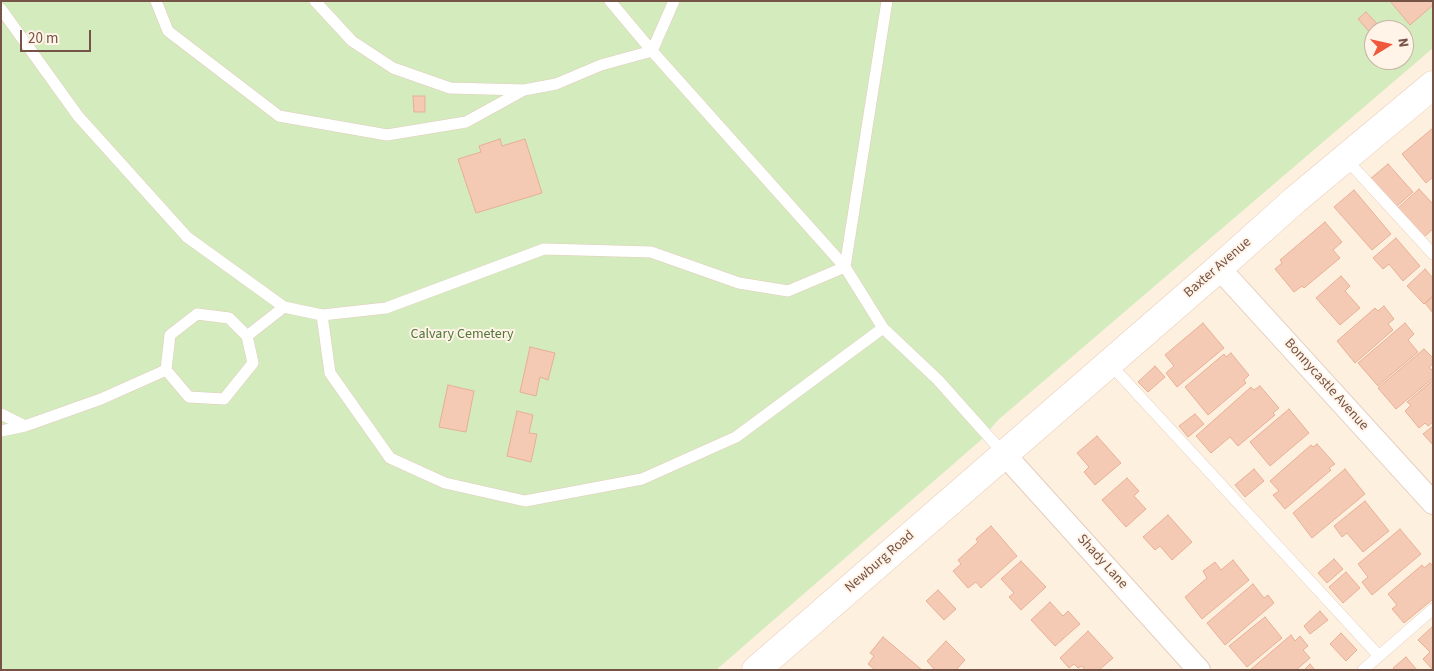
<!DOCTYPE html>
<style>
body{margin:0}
#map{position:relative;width:1434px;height:671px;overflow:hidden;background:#fef0df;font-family:"Source Sans 3",sans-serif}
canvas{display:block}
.frame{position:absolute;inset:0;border:2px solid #755346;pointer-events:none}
.north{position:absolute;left:1364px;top:20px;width:50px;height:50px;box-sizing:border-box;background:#fff4e7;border:1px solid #c8b4a7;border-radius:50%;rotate:81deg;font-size:14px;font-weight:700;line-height:20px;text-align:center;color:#755346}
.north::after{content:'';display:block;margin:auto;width:18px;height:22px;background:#f0593c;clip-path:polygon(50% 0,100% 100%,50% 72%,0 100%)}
.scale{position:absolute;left:20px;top:30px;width:71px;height:22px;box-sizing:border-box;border:2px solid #755346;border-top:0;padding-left:6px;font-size:15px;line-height:18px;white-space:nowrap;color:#755346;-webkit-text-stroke:4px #fff4e7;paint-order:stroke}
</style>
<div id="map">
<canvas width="1434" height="671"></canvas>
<div class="frame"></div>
<div class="north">N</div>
<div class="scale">20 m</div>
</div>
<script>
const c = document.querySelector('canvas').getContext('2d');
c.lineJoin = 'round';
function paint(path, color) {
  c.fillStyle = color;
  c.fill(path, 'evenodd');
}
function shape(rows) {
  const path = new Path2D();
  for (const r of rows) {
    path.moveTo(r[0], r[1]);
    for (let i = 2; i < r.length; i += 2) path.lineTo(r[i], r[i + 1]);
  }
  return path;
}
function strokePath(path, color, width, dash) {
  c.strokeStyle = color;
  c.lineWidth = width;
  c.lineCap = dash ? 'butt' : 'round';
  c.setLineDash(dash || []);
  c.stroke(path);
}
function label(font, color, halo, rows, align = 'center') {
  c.font = font + ' "Source Sans 3",sans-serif';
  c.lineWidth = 4;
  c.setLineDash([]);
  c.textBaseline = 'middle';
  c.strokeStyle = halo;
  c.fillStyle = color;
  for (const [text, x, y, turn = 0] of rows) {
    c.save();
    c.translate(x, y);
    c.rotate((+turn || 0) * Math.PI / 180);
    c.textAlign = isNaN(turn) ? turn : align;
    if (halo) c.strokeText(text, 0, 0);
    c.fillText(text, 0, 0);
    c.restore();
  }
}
paint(shape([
 [1,1,1433,1,1433,48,998,420,981,440,716,670,1,670],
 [1374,30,1404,30,1404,60,1374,60]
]), '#d3ebbd');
const building = shape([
 [1390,1,1433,1,1433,5,1410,25,1390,1],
 [1366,12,1383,30,1374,30,1374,37,1358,19,1366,12],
 [413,96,425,96,425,112,414,112,413,96],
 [1433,128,1433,177,1426,183,1402,154,1433,128],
 [500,139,502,146,525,139,542,193,476,213,458,159,481,152,479,146,500,139],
 [1388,164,1413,192,1395,208,1370,179,1388,164],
 [1419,189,1433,204,1433,229,1424,237,1398,208,1419,189],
 [1354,190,1391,234,1372,250,1334,207,1354,190],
 [1325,222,1342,242,1333,250,1340,258,1304,288,1302,286,1294,292,1275,269,1282,263,1280,260,1325,222],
 [1396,238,1420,266,1403,281,1389,264,1383,269,1373,258,1396,238],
 [1425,269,1433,278,1433,296,1424,304,1407,286,1425,269],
 [1341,276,1350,286,1345,291,1360,308,1340,325,1316,298,1341,276],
 [1433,296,1433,313,1425,303,1433,296],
 [1384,306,1394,319,1388,324,1393,330,1355,363,1337,341,1375,308,1378,311,1384,306],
 [1203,323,1224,348,1177,387,1166,373,1174,366,1165,355,1203,323],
 [1405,323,1414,334,1408,340,1418,352,1378,386,1358,363,1405,323],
 [530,347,555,353,548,380,540,377,536,396,520,392,530,347],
 [1424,349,1433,358,1433,364,1429,367,1433,371,1433,378,1396,409,1378,388,1424,349],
 [1231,353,1249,375,1244,380,1246,383,1208,415,1185,387,1224,354,1226,357,1231,353],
 [1155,366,1165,377,1148,392,1138,382,1155,366],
 [1433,380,1433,422,1428,426,1425,423,1419,428,1405,411,1411,405,1407,402,1433,380],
 [448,385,474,391,466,432,439,427,448,385],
 [1260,386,1279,408,1273,413,1275,415,1238,446,1230,437,1211,453,1196,436,1251,387,1254,390,1260,386],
 [1289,409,1309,433,1270,466,1250,442,1289,409],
 [517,411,533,415,529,433,537,434,531,462,507,456,517,411],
 [1195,414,1204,424,1188,437,1179,426,1195,414],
 [1433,426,1433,445,1423,434,1433,426],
 [1097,436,1121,463,1095,485,1084,472,1089,467,1077,453,1097,436],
 [1317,444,1335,464,1329,468,1331,470,1285,509,1273,495,1279,491,1270,481,1311,445,1313,447,1317,444],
 [1254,469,1264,481,1245,497,1235,485,1254,469],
 [1345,469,1365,494,1312,538,1293,513,1345,469],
 [1127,478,1139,491,1134,496,1146,509,1126,527,1102,500,1127,478],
 [1365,501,1389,531,1363,552,1347,533,1342,537,1334,526,1365,501],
 [1168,515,1192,542,1172,560,1160,546,1155,550,1143,537,1168,515],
 [991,526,1017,556,981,588,976,582,968,588,953,571,961,564,958,560,978,542,976,539,991,526],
 [1400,529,1421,554,1372,595,1362,582,1368,577,1358,564,1400,529],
 [1334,559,1343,569,1327,583,1318,573,1334,559],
 [1233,560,1249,580,1202,619,1185,597,1207,578,1203,571,1215,562,1221,570,1233,560],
 [1021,561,1046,587,1021,610,1009,597,1014,593,1001,579,1021,561],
 [1430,563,1433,566,1433,599,1404,623,1392,609,1397,605,1388,594,1422,565,1424,568,1430,563],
 [1346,572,1360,588,1343,603,1329,587,1346,572],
 [1253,584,1264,598,1268,595,1274,603,1225,645,1207,623,1253,584],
 [938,590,956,609,944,620,926,601,938,590],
 [1050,602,1063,616,1068,611,1080,624,1055,646,1031,620,1050,602],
 [1320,611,1328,620,1310,634,1304,626,1320,611],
 [1265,617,1282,638,1247,667,1229,646,1265,617],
 [1433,626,1433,670,1423,659,1430,652,1418,640,1433,626],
 [1088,631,1113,658,1099,670,1085,670,1082,666,1078,668,1074,664,1069,668,1060,658,1088,631],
 [1341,633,1357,650,1346,661,1330,644,1341,633],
 [1291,635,1295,641,1300,636,1308,646,1303,650,1310,658,1296,670,1250,670,1291,635],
 [883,637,922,670,875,670,868,664,874,656,870,653,883,637],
 [946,641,965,660,956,670,935,670,927,661,946,641],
 [1406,657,1417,670,1395,670,1393,668,1406,657],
 [1310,664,1315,670,1304,670,1310,664]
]);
paint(building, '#f4cab5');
strokePath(building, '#e8af95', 1);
const lane = shape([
 [156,1,168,31,279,116,387,135,466,122,524,90],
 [315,1,352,41,393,68,450,88,524,90,556,84,601,65,652,51,674,1],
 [887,1,845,267,883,328,938,380,1005,455],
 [1,9,78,116,187,237,284,307,322,315,386,308,544,249,651,252,739,283,788,291,845,267,652,51,610,1],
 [1345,158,1433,254],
 [197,314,229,318,247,336,253,363,224,399,189,397,166,370,170,335,197,314],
 [322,315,330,373,390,458,445,483,525,501,642,479,736,437,883,328],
 [247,336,284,307],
 [1109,363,1379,656,1433,609],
 [1,414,25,426],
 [1,431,25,426,101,399,166,370],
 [1363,670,1379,656]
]);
const street = shape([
 [1219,268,1433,503],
 [1005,455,1199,670]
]);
const secondary = shape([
 [756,670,1219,268,1295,200,1433,85]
]);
strokePath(lane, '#e4cdbe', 12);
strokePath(street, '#e4cdbe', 24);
strokePath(secondary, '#e9cdba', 29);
strokePath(lane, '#fff', 11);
strokePath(street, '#fff', 22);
strokePath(secondary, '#fff', 28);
label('14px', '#755346', '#fff4e7', [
 ["Baxter Avenue",1218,268,-41],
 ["Bonnycastle Avenue",1326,385,48],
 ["Newburg Road",880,562,-41],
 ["Shady Lane",1102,562,48]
]);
label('14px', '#50763b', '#fff4e7', [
 ["Calvary Cemetery",462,335]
]);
</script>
